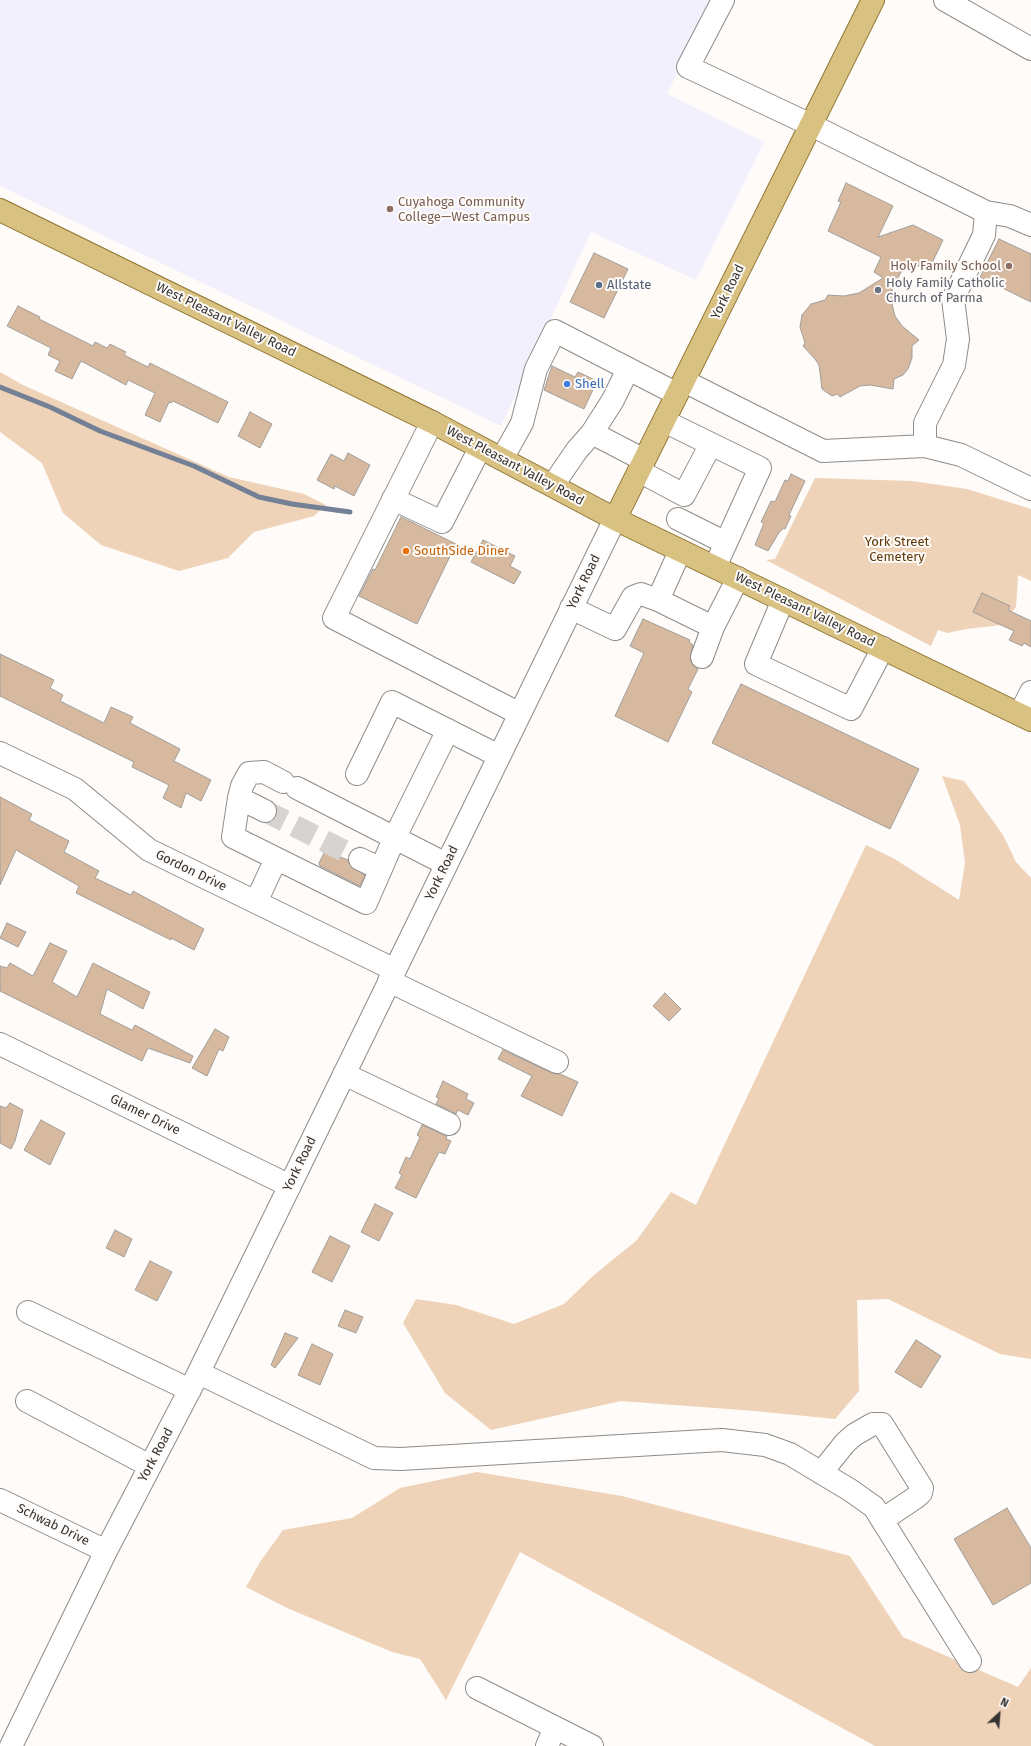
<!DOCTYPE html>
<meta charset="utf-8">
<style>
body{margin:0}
#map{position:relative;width:1031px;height:1746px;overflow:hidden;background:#fefbf8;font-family:"Fira Sans",sans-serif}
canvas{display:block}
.north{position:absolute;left:979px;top:1694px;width:40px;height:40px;-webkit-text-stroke:3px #fefbf8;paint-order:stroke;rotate:26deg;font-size:11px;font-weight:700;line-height:16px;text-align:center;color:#353433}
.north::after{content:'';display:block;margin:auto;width:14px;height:18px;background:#353433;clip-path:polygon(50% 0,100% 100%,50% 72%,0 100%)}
</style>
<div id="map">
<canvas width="1031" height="1746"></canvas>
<div class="north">N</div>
</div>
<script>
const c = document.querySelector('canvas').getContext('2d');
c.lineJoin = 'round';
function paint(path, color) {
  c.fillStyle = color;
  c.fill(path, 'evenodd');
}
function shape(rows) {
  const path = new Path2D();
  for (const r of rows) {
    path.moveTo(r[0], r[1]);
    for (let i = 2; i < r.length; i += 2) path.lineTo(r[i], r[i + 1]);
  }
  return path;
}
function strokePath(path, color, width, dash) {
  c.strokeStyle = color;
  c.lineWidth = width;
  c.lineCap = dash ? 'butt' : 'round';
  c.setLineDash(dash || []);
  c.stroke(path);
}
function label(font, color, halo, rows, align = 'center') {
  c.font = font + ' "Fira Sans",sans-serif';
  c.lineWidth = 4;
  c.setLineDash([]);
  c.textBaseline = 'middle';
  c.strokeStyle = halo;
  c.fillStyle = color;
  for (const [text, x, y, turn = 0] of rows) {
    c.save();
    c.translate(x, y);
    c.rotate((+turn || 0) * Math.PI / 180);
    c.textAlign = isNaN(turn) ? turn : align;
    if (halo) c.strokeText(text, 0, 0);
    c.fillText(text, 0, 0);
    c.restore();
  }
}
paint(shape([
 [0,0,713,0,667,94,764,142,696,280,591,232,501,426,0,186]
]), '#f2f0fd');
paint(shape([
 [0,372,23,385,229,477,304,494,326,505,314,516,254,532,228,558,179,571,101,545,63,513,42,463,0,432],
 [815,478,912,481,967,489,1031,509,1031,581,1018,575,1016,607,1001,625,967,629,947,633,938,630,931,646,766,560,775,559],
 [942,776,964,781,1003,835,1016,862,1031,878,1031,1359,1000,1354,888,1299,857,1300,859,1391,835,1419,755,1411,621,1401,491,1430,445,1393,403,1323,416,1299,456,1305,514,1324,564,1304,594,1275,637,1240,671,1192,696,1205,866,845,893,858,959,900,965,863,960,825],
 [477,1472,622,1496,850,1556,903,1637,1018,1687,1031,1668,1031,1746,875,1746,520,1552,446,1700,420,1659,392,1652,287,1608,246,1587,260,1562,283,1530,352,1518,400,1488]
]), '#efd3b8');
strokePath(shape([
 [0,387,50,407,100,431,194,466,259,497,292,504,350,512]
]), '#738095', 5);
const building = shape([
 [846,183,893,206,878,237,913,225,943,240,933,261,901,272,892,290,892,304,895,316,902,326,919,340,912,346,912,358,908,369,903,375,894,379,893,389,870,385,860,386,840,397,837,394,832,396,822,389,819,365,815,359,803,346,805,343,800,327,802,315,811,304,825,300,828,295,844,296,859,293,883,278,874,272,881,257,828,231,841,202,838,201,846,183],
 [999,239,1031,254,1031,302,980,277,999,239],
 [594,253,628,269,604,318,570,302,594,253],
 [18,306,40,317,39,319,93,346,95,342,107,348,110,344,126,352,124,355,148,367,150,363,228,402,218,423,173,401,171,403,169,402,160,422,145,415,155,393,128,380,126,385,81,361,72,379,55,371,60,361,48,355,51,348,7,326,18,306],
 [552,366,575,377,578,372,597,381,584,409,544,390,552,366],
 [250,412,272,424,260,448,238,436,250,412],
 [348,453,370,465,354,496,335,486,334,489,317,480,331,454,344,461,348,453],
 [791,474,805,481,789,515,791,516,785,529,783,528,781,531,780,531,768,551,755,545,764,523,761,522,771,501,775,502,785,480,788,481,791,474],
 [401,517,456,544,417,624,359,596,373,569,375,570,401,517],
 [483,540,515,556,510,566,521,572,514,584,471,562,483,540],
 [982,593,1010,606,1008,610,1031,621,1031,647,1024,643,1022,646,1009,640,1014,631,973,612,982,593],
 [643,619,690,640,689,642,693,645,690,660,693,665,698,669,688,689,692,692,668,742,615,716,644,653,630,646,643,619],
 [0,654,54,680,50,688,63,695,60,701,104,723,111,707,133,717,130,723,180,749,174,761,211,780,201,801,186,793,181,808,163,798,169,785,132,767,134,762,0,696,0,654],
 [741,684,919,769,890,829,712,743,741,684],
 [0,797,32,814,29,820,69,841,64,852,99,871,95,878,131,895,133,891,204,929,194,950,171,938,171,940,76,893,79,886,16,850,0,885,0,797],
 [325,851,348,860,350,866,365,875,360,886,320,866,319,863,325,851],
 [7,923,26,932,18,947,0,938,7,923],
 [50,943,67,951,52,982,77,997,93,963,150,992,143,1009,107,989,100,1014,132,1030,135,1025,193,1056,190,1063,148,1048,142,1061,0,991,0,966,7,968,10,963,33,976,50,943],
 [665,993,681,1009,669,1021,653,1006,665,993],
 [215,1029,229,1037,223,1051,219,1049,207,1076,192,1068,215,1029],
 [503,1050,552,1073,560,1074,578,1082,562,1116,521,1096,532,1076,498,1059,503,1050],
 [443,1081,468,1094,466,1099,474,1103,468,1115,458,1110,456,1114,436,1104,439,1098,436,1097,443,1081],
 [10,1103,23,1110,15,1141,11,1149,0,1143,0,1106,6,1108,10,1103],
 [41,1120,65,1133,50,1165,24,1150,41,1120],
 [422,1125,447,1136,446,1139,451,1141,445,1154,439,1152,416,1198,395,1188,402,1175,399,1173,406,1157,410,1159,420,1137,417,1135,422,1125],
 [375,1204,393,1213,379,1241,361,1232,375,1204],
 [115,1230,132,1239,124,1257,106,1248,115,1230],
 [330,1236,350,1246,332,1282,312,1272,330,1236],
 [150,1261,172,1272,157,1301,135,1290,150,1261],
 [345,1310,363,1317,356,1333,338,1326,345,1310],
 [285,1333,298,1338,275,1368,271,1365,285,1333],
 [916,1340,941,1356,921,1388,895,1372,916,1340],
 [312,1344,333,1354,320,1385,298,1375,312,1344],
 [1007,1508,1031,1548,1031,1583,993,1605,954,1539,1007,1508]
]);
paint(building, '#d6b99e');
strokePath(building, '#a19e9b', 1);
strokePath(shape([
 [265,811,360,859]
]), '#d6d3d1', 22, [22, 11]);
const minor = shape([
 [723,0,688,67,811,125,986,212,1010,216,1031,225],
 [945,0,1031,49],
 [684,381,823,451,925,446,961,455,1031,489],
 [664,421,760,468,715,567],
 [432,422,334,618,520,714],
 [592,433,644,460],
 [925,446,925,423,954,365,958,339,953,299,984,235,986,212],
 [502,459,522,423,536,369,555,331,677,394],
 [639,471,684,495,711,444],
 [553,485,577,450,592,433,613,400,628,369],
 [393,499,442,522,480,448],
 [678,519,726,543],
 [680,551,658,600,713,627,738,578],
 [783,600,756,664,851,709,883,648],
 [571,608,615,629,633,597,641,594,658,600],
 [702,657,713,627],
 [1020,714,1031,692],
 [0,753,75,789,149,850,395,970],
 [357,774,392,702,499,756],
 [283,782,264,772,249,773,242,786,239,798,233,837,366,903,394,839,448,730],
 [297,788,446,864],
 [239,798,265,811],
 [360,859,381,869],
 [256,902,276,859],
 [389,981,557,1062],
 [0,1044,290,1186],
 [344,1074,449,1124],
 [28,1312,190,1390],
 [199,1373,374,1458,401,1459,722,1440,765,1445,790,1454,850,1490,874,1507,970,1661],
 [27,1401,150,1466],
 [821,1473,845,1443,854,1435,873,1424,882,1424,922,1488,921,1493,915,1498,882,1520],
 [0,1500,106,1551],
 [477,1688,592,1746],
 [11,1746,106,1551,197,1376,615,519],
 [547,1746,555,1728]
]);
const major = shape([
 [0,210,432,422,615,519,1031,720],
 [615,519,873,0]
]);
strokePath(minor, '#8e8b88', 24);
strokePath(major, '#8e742f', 24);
strokePath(minor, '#fff', 22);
strokePath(major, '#d8c181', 22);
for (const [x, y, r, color] of [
 [390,209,4,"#8d6e63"],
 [1009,266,4,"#8d6e63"],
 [599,285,4,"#5c6f8a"],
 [878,290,4,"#6b7280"],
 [567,384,4,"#3f7fe0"],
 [406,551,4,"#e8710a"]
]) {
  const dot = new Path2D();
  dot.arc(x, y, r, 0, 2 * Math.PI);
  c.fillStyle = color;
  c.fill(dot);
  strokePath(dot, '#fefbf8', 1.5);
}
label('13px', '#785e54', '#fefbf8', [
 ["Cuyahoga Community",398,202],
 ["College—West Campus",398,217],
 ["Holy Family School",1001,266,"right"]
], 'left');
label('13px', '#5b616d', '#fefbf8', [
 ["Holy Family Catholic",886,283],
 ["Church of Parma",886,298]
], 'left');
label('13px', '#4e5e75', '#fefbf8', [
 ["Allstate",607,285]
], 'left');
label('13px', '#353433', '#fefbf8', [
 ["York Road",728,292,-64],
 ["West Pleasant Valley Road",226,320,26],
 ["West Pleasant Valley Road",515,466,28],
 ["York Road",584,582,-64],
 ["West Pleasant Valley Road",805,610,26],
 ["Gordon Drive",191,871,26],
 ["York Road",442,873,-64],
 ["Glamer Drive",145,1115,26],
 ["York Road",300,1164,-64],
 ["York Road",156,1455,-62],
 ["Schwab Drive",53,1525,26]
]);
label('13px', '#366cbe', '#fefbf8', [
 ["Shell",575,384]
], 'left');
label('13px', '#603909', '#fefbf8', [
 ["York Street",897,542],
 ["Cemetery",897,557]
]);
label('13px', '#c56008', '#fefbf8', [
 ["SouthSide Diner",414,551]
], 'left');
</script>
